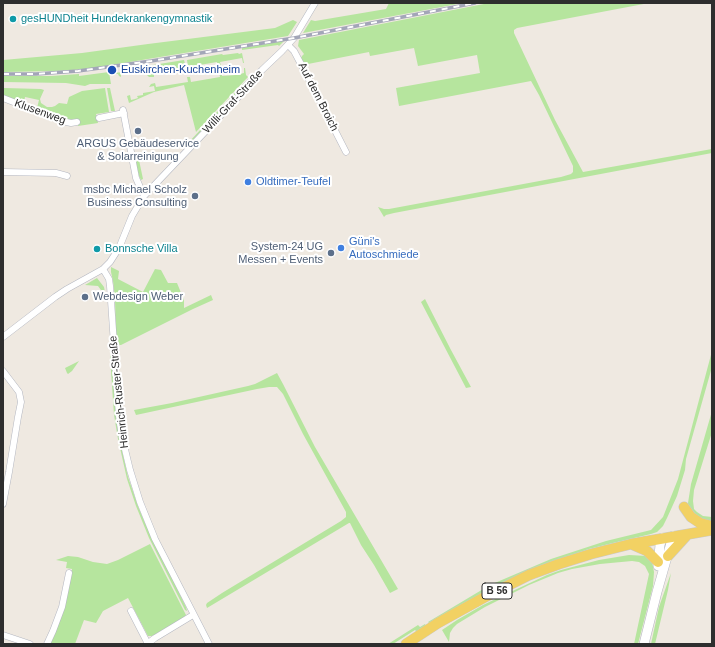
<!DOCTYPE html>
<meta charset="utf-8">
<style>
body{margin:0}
#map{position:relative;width:715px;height:647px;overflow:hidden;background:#efe9e1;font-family:Arial,sans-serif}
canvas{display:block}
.frame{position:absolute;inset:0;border:4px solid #2e2e2e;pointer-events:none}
</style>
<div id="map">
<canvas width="715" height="647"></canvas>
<div class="frame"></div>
</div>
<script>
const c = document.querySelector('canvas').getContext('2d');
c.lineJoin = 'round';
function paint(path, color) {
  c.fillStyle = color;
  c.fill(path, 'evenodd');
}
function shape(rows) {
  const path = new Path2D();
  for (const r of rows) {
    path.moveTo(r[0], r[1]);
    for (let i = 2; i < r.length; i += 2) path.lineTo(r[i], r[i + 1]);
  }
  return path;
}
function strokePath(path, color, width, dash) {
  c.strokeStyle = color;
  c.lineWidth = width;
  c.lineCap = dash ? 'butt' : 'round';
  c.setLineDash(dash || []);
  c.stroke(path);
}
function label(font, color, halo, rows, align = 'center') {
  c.font = font + ' Arial,sans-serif';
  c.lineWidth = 4;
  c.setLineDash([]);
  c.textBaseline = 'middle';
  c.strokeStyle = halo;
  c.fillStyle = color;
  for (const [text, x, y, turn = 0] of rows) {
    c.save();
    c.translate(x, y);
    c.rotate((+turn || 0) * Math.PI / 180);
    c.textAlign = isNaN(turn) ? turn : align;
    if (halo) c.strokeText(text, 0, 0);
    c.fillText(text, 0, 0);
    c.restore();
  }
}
paint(shape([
 [389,3,463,3,303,33,311,20,315,21,386,9],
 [489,3,649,3,517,28,514,30,514,33,555,120,583,172,712,149,712,153,394,213,386,215,384,217,378,207,384,209,389,209,561,177,571,174,573,172,573,166,539,95,531,81,399,106,396,88,480,73,477,55,418,66,414,48,370,56,369,52,308,64,304,63,301,58,302,56,304,54,298,46,299,40],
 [293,20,297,22,288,36,87,69,55,71,3,72,3,60,82,53,148,44,267,29,275,28],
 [284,41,279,46,278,45,242,50,242,48],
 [238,53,239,54,242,53,244,63,243,63,242,58,220,62,221,66,218,67,217,62,188,67,187,60,222,54,223,55],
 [184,60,186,67,154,72,154,77,149,77,147,75,152,74,151,69,144,70,143,68,132,70,132,72,121,74,121,77,119,76,118,74,115,74,115,73,128,71,128,69],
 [244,68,245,68,246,75,248,77,196,132,184,85,154,92,129,103,127,96,130,95,131,100,135,99,138,98,137,96,143,95,143,93,155,91,154,86,149,87,151,84,155,83,156,87,188,82,187,77,190,77,191,82,220,77,219,72,222,72,222,76,235,75,244,73],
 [109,72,111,84,90,84,85,86,66,83,3,82,3,76,51,76,79,74,79,76],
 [245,82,246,82,238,92,189,144,188,143],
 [105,88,109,112,96,114,98,123,78,126,78,120,66,120,37,108,39,100,25,97,24,103,3,95,3,89,4,88,41,89,44,90,40,99,41,103,47,107,52,107,55,106,59,103,67,104,69,97,82,91],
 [107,88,110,88,115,111,111,111],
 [135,160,139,160,143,179,141,180,139,176],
 [111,267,119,271,118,279,143,292,155,269,161,270,168,283,177,283,184,300,184,308,211,295,213,300,193,309,121,345,116,345,115,298,113,281,111,272],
 [97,278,104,287,106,297,98,286,85,285],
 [425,299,451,350,471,387,466,388,421,302],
 [712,351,712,367,686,459,685,470,677,496,667,518,663,526,657,532,651,534,613,543,589,549,549,563,430,624,428,622,490,585,551,559,606,541,651,530,663,517,678,479],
 [111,355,116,409,119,437,128,477,138,506,145,523,186,607,187,611,185,610,149,538,136,506,127,479,118,439,114,415,110,356],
 [79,361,72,371,68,374,67,373,65,368],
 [277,373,283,384,315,447,398,589,390,593,374,565,361,545,350,523,349,523,207,608,206,605,207,603,222,593,341,521,346,517,346,512,303,434,283,394,277,387,269,387,257,389,136,415,134,410,172,403,248,386,255,384],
 [712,411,712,432,694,490,693,501,694,509,697,512,703,516,712,517,712,521,708,521,698,518,688,505,688,503,691,484],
 [150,544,186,615,183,618,154,635,152,636,148,636,128,598,103,611,96,623,84,620,75,644,49,644,72,574,72,569,66,568,67,562,56,560,68,556,78,557,93,562,107,564,118,560],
 [629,555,647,556,652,561,654,572,653,586,638,644,634,644,649,574,645,566,639,562,632,561,600,564,572,569,558,573,529,585,485,607,457,624,453,628,450,633,449,642,442,630,457,620,483,605,504,595,547,575,561,570,599,560],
 [671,573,668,590,655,644,651,644,659,607],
 [425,624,426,626,417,632,415,630,393,644,388,644,418,625,420,627]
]), '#b6e59e');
strokePath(shape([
 [711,3,712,4]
]), '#75cff0', 2);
const street = shape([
 [288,45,294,51,303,68,346,152],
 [3,98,62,121,71,123,77,122],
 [123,110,136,178,144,196],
 [99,118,124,113],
 [3,172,56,173,67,176],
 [103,269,109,279,110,286,116,374,119,416,122,437,130,470,140,502,155,539,209,644],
 [3,337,55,297,67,289,103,269,110,262,119,248,132,216,144,196,242,93,247,85,262,70,282,51,294,38,315,3],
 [3,371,19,392,21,402,18,417,9,472,3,504],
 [131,611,148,644],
 [3,635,30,644],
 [47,644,53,631,62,607,69,573],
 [147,644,155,638,193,615]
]);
const secondary = shape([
 [658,566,660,545,662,538],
 [644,644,657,592,673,536]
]);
const primary = shape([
 [684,507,691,517,700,523,712,526],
 [631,544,647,551,658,562],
 [668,556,688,534],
 [406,644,438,623,485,597,529,575,559,564,591,554,631,544,712,530]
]);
strokePath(street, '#b4b7c1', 7);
strokePath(secondary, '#b4b7c1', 10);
strokePath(primary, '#c9c9c9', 11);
strokePath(street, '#fff', 6);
strokePath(secondary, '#fff', 9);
strokePath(primary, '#f2d163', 10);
const rail = shape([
 [3,74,36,74,78,71,151,61,294,38,475,3]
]);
strokePath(rail, '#a3a6b8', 3.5);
strokePath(rail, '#fff', 2, [6]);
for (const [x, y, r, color] of [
 [13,19,4,"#0f9aa8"],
 [112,70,5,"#1a4fb4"],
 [138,131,4,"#5c6f8a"],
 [248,182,4,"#3f7fe0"],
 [195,196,4,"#5c6f8a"],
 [341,248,4,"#3f7fe0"],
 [97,249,4,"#0f9aa8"],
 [331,253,4,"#5c6f8a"],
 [85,297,4,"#5c6f8a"]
]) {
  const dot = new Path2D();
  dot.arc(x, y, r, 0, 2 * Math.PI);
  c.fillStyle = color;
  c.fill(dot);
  strokePath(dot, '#fff', 1.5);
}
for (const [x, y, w] of [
 [497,591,30]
]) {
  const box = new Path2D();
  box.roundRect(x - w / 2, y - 8, w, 16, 3);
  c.fillStyle = '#fff';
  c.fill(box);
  strokePath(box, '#2e2e2e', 1);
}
label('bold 10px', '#2e2e2e', null, [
 ["B 56",497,591]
]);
label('11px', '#0d838f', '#fff', [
 ["gesHUNDheit Hundekrankengymnastik",21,19],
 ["Bonnsche Villa",105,249]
], 'left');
label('11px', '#164399', '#fff', [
 ["Euskirchen-Kuchenheim",121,70]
], 'left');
label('11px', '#2e2e2e', '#fff', [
 ["Auf dem Broich",318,97,63],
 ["Willi-Graf-Straße",233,102,-47],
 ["Klusenweg",40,112,20],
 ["Heinrich-Ruster-Straße",119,392,-96]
]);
label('11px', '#4e5e75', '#fff', [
 ["ARGUS Gebäudeservice",138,144,"center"],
 ["& Solarreinigung",138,157,"center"],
 ["msbc Michael Scholz",187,190],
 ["Business Consulting",187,203],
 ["System-24 UG",323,247],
 ["Messen + Events",323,260],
 ["Webdesign Weber",93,297,"left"]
], 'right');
label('11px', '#366cbe', '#fff', [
 ["Oldtimer-Teufel",256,182],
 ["Güni's",349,242],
 ["Autoschmiede",349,255]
], 'left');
</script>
